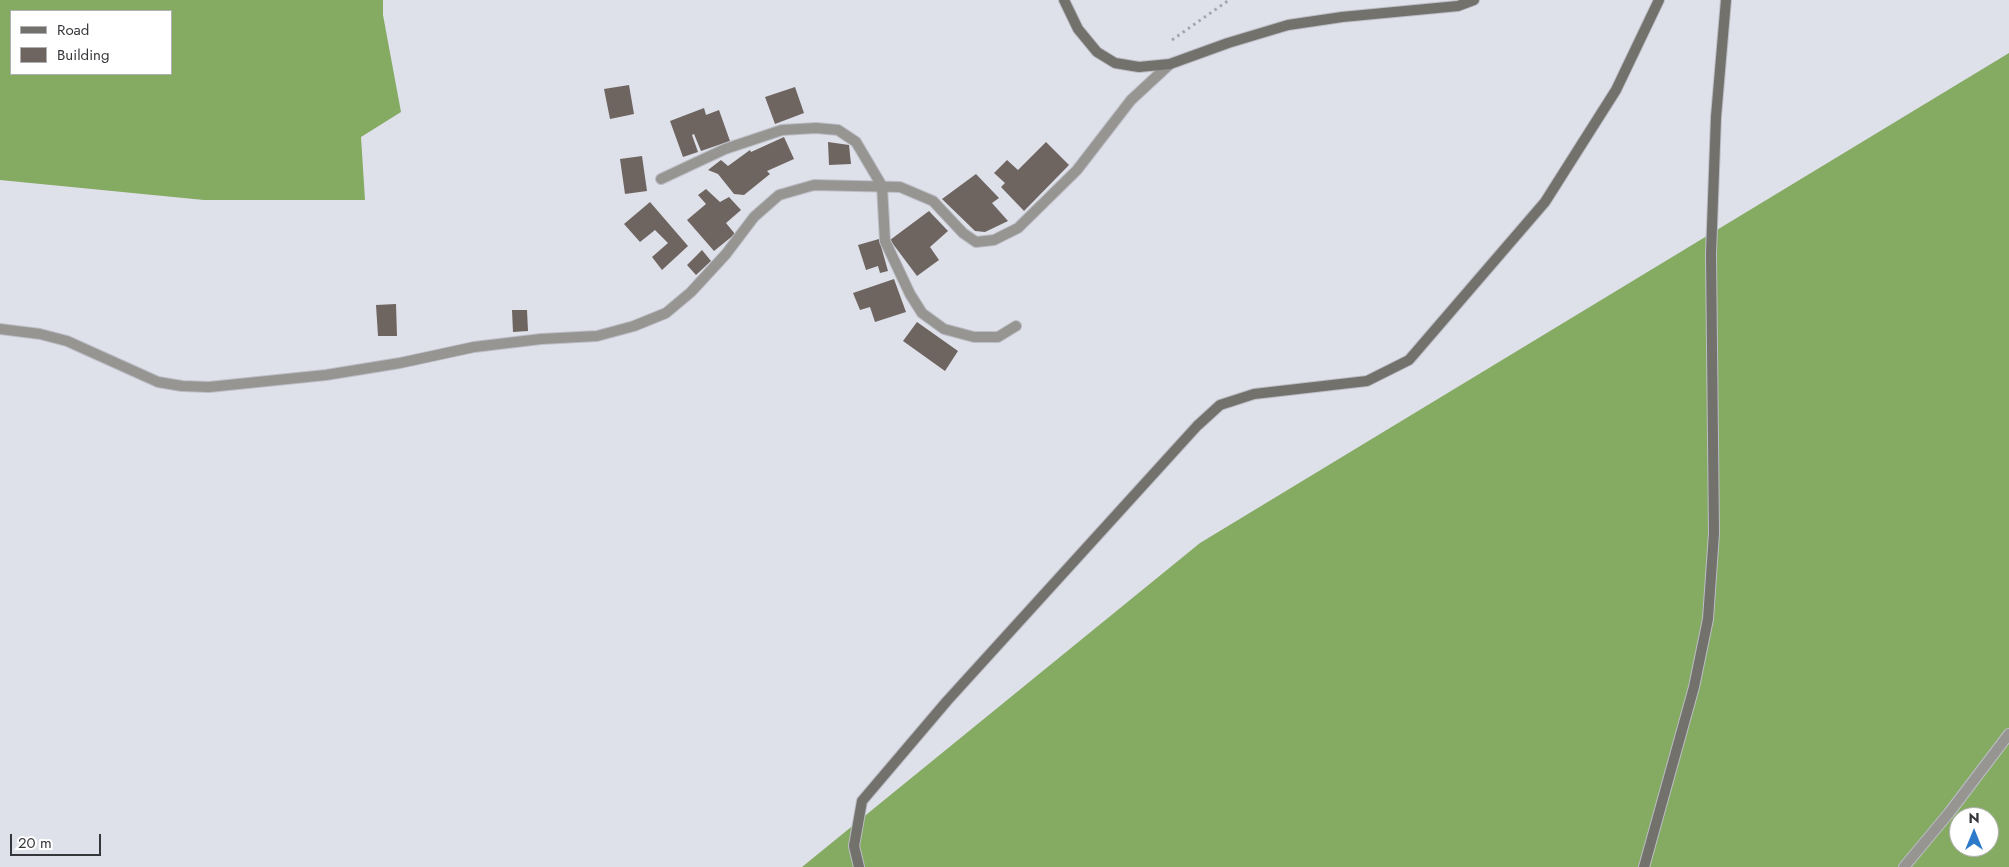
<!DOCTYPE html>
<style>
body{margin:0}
#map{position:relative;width:2009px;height:867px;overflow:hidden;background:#dee0ea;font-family:Jost,sans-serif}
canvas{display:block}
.legend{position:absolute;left:10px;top:10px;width:162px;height:65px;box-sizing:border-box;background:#fff;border:1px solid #afafb1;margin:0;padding:6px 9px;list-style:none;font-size:15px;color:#36373b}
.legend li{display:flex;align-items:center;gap:10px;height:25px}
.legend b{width:25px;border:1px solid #afafb1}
.north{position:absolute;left:1949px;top:807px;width:50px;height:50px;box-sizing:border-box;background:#fff;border:1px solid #afafb1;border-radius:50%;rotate:0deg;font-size:14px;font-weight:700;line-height:20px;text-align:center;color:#36373b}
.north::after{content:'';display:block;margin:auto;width:18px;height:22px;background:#2d7aca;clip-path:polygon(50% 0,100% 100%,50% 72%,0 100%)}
.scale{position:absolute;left:10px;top:834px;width:91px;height:22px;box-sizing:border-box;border:2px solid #36373b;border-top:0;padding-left:6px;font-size:15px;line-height:18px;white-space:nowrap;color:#36373b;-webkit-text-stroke:4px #fff;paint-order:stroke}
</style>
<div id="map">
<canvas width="2009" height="867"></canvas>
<ul class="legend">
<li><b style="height:6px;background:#73716b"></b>Road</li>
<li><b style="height:14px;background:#6e6560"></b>Building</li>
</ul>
<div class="north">N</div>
<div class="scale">20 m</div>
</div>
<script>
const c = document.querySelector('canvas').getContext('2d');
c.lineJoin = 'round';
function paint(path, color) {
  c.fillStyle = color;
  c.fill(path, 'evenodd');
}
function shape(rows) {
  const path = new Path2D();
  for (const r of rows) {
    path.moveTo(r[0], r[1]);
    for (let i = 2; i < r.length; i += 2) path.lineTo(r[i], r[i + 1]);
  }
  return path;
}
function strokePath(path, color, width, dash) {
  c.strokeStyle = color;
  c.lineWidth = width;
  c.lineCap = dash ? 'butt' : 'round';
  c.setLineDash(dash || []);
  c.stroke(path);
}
paint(shape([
 [0,0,383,0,383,15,401,112,361,137,365,200,204,200,0,180],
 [11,11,171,11,171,74,11,74],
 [2009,53,2009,867,802,867,1200,543],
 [1959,817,1989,817,1989,847,1959,847]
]), '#85aa62');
paint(shape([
 [629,85,634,114,610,119,604,89],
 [795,87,804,113,775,124,765,97],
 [704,108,706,115,719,110,730,141,701,151,694,134,692,135,698,152,683,157,670,121],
 [784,137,794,159,767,171,770,174,744,195,734,194,718,174,708,170,721,160,728,166,750,150,751,152],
 [828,142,849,145,851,164,829,165],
 [1046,142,1069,165,1024,211,1001,187,1005,183,994,173,1007,160,1018,170],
 [642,156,647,191,625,194,620,159],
 [976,174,999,198,992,203,1008,221,985,232,975,231,942,199],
 [706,189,720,202,729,197,741,210,726,223,735,234,714,251,687,220,706,204,698,195],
 [650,202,688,246,662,270,652,257,668,243,655,230,640,242,624,224],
 [929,211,948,231,930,247,939,260,917,276,890,240],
 [879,239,888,271,880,273,878,266,866,270,858,245],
 [702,250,711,261,696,275,687,265],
 [894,279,906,312,875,322,870,307,860,310,853,293],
 [396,304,397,336,378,336,376,305],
 [512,310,527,310,528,331,513,332],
 [917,322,958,351,945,371,903,341]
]), '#6e6560');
const lane = shape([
 [661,179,725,149,782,130,816,128,838,130,856,142,882,186,885,241,910,294,922,313,944,329,974,337,998,337,1016,326],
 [0,329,40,334,67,341,158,382,182,386,209,387,326,375,400,363,474,347,541,339,597,336,634,326,666,313,691,292,726,254,754,217,779,195,814,185,900,187,933,201,963,233,976,242,994,240,1018,228,1077,170,1131,100,1170,64]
]);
const street = shape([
 [1904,867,1949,813,2009,734]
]);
const secondary = shape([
 [1064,0,1078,29,1097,52,1115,63,1139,67,1170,64,1228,43,1288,25,1342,17,1458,6,1474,0],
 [859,867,854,846,862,801,947,701,1197,426,1220,405,1254,394,1367,381,1409,360,1545,202,1616,90,1659,0],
 [1644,867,1694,687,1708,619,1714,533,1711,254,1716,117,1726,0]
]);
strokePath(lane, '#bcbec7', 12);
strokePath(street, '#bcbec7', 12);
strokePath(secondary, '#bcbec7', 12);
strokePath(shape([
 [1172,40,1229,0]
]), '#a3a5ad', 3, [2.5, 4]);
strokePath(lane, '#979591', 10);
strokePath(street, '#979591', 10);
strokePath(secondary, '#73716b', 10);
</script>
